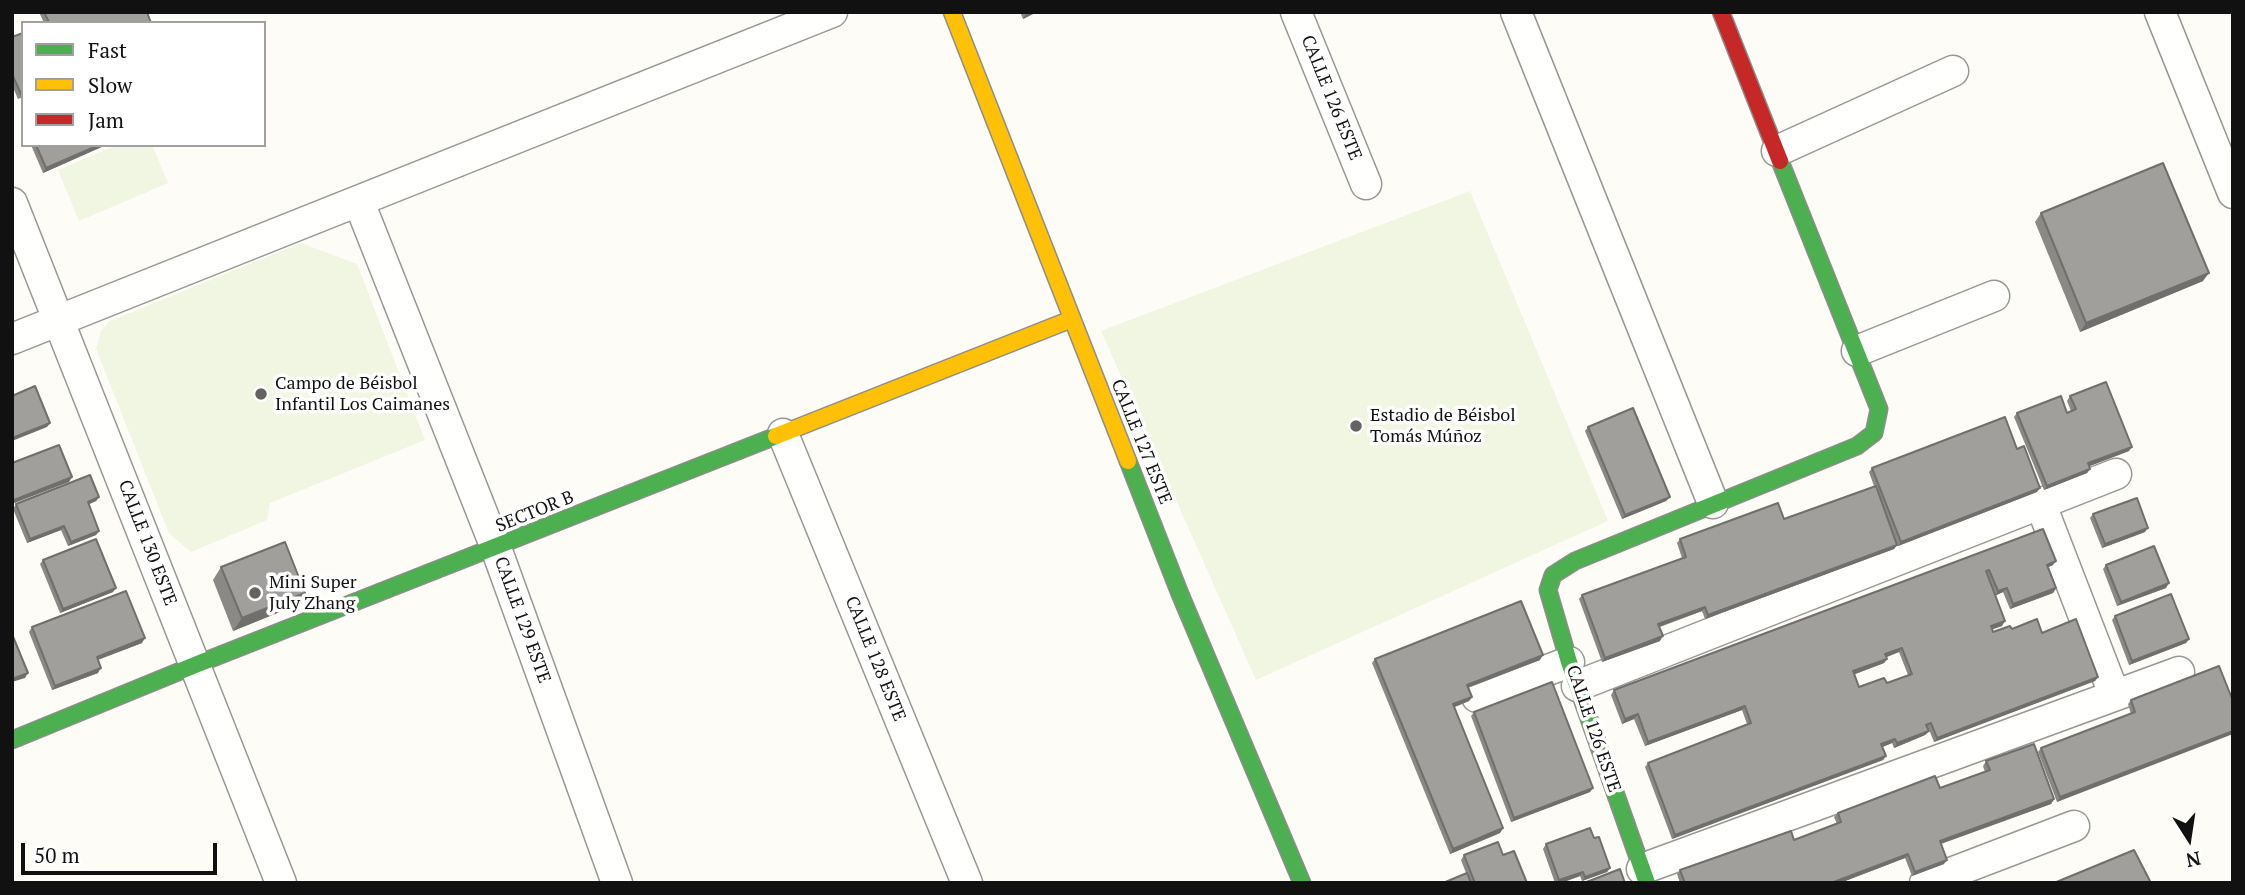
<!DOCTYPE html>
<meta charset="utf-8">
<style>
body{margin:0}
#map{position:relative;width:2245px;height:895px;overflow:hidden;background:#fdfcf7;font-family:"PT Serif",serif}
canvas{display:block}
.frame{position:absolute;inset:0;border:14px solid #111;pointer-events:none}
.legend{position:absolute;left:21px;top:21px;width:245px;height:126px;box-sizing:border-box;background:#fff;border:2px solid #a0a0a0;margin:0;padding:9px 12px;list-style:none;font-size:21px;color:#111}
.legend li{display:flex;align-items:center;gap:14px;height:35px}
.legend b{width:35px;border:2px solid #a0a0a0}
.north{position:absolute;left:2154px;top:804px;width:70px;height:70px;-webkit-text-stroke:5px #fff;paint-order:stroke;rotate:168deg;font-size:19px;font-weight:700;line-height:28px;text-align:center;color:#111}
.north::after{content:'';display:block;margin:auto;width:24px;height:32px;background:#111;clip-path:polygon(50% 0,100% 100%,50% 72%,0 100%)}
.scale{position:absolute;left:21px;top:843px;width:196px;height:32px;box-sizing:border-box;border:4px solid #111;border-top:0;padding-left:9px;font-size:21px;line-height:24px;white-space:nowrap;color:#111;-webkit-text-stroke:5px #fff;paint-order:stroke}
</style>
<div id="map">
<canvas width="2245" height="895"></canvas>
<div class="frame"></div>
<ul class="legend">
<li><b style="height:9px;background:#4caf50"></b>Fast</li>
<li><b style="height:9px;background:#ffc107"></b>Slow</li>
<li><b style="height:9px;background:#c62828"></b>Jam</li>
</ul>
<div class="north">N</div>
<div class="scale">50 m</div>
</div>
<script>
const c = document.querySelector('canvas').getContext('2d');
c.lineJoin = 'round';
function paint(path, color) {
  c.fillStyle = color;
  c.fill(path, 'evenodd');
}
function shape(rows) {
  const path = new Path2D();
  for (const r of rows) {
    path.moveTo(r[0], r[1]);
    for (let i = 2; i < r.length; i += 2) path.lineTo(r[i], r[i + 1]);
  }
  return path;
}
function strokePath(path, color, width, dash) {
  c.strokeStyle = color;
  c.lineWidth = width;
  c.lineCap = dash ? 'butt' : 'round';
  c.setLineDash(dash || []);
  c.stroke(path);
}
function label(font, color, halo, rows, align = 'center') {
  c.font = font + ' "PT Serif",serif';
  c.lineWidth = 7;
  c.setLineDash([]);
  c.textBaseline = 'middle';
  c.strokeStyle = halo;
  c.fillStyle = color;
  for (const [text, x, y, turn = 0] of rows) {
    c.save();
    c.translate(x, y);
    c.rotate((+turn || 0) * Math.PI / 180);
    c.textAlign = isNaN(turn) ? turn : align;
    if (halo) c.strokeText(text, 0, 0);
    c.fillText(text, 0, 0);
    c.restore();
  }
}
paint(shape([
 [117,145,152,145,168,183,79,221,58,170],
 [1470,191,1608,521,1256,680,1101,331],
 [301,243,357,264,425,440,270,503,267,520,191,552,169,533,96,349,101,331,110,321]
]), '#f0f6e1');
const street = shape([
 [1296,12,1366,184],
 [1516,12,1713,503],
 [2160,12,2233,193],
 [1777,151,1953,71],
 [359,202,496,548,617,883],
 [12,203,281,883],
 [12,339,832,12],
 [1857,351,1994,296],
 [783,434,967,883],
 [2041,505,2114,694],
 [1577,686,2116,474],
 [1477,697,1569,662],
 [1642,869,2179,672],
 [1925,883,2074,826]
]);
const fast = shape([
 [1128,461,1180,594,1302,883],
 [12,740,195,665,776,436],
 [1647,883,1569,662,1548,590,1553,575,1575,561,1857,446,1874,433,1879,409,1780,161]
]);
const slow = shape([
 [952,12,1128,461],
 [776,436,1072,319]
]);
const jam = shape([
 [1721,12,1780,161]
]);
strokePath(street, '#979795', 33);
strokePath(fast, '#8e8d8b', 19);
strokePath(slow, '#8e8d8b', 19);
strokePath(jam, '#8e8d8b', 19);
strokePath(street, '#fffffe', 30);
strokePath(fast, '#4caf50', 16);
strokePath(slow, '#ffc107', 16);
strokePath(jam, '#c62828', 16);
paint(shape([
 [39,12,147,12,151,23,44,23],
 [1020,12,1037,12,1023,19],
 [23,33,23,97,18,99,12,85,12,37],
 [31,145,106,145,43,173],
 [2041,213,2203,281,2080,332,2035,222],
 [2070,396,2129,451,2089,466,2090,469,2087,473,2044,490,2014,417,2017,413,2067,413,2071,411,2067,401],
 [1588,427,1670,497,1666,501,1622,519,1585,431],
 [2017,449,2037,492,1898,546,1897,545,1894,549,1705,619,1702,611,1660,627,1660,641,1602,662,1579,599,1582,595,1682,558,1677,543,1680,539,1784,519,1874,486,1869,472,1872,468],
 [99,497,96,501,89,504,99,531,96,535,68,546,61,530,27,543,13,509,16,504],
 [2093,514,2145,532,2102,548,2090,518],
 [2043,529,2053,565,2048,567,2056,588,2053,593,2010,609,2003,592,1995,595,2002,626,1992,629,1993,632,2012,629,2042,633,2098,677,2095,681,1934,742,1928,727,1929,731,1925,735,1894,748,1892,743,1882,747,1886,756,1883,760,1672,839,1645,767,1648,763,1747,724,1742,710,1645,746,1634,719,1622,724,1611,695,1614,690],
 [1899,652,1908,675,1887,683,1859,687,1855,674,1884,663,1887,659,1886,657],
 [43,560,113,592,60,613,40,564],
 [2106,565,2166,588,2117,606,2103,569],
 [221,567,297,605,233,631,213,580],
 [2115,616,2189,639,2186,643,2129,665,2112,620],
 [32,627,142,643,98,660,98,673,52,690,29,632],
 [1375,659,1540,660,1468,688,1472,697,1469,701,1454,707,1503,828,1500,833,1450,854,1372,663],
 [2131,700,2233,701,2057,802,2038,752,2041,748,2131,714,2128,704],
 [1474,712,1590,792,1511,822,1471,716],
 [1986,761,2054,799,2051,804,1941,844,1944,864,1912,876,1905,858,1840,883,1680,883,1677,874,1680,870,1794,840,1837,824,1834,817,1838,813,1940,788,1985,772,1983,766],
 [1594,838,1610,868,1607,872,1582,881,1580,876,1561,883,1555,883,1543,849,1546,844],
 [1464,855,1503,855,1527,883,1443,883,1466,873,1461,860]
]), '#8a8986');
paint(shape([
 [1027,12,1037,12,1023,19],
 [99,145,106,145,43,173,46,168],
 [2209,273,2203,281,2080,332,2086,323],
 [50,423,47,427,12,441,12,438],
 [2132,447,2129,451,2085,468,2088,463],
 [2090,469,2087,473,2044,490,2047,486],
 [72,477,69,482,12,504,14,500],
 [2040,488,2037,492,1898,546,1901,542],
 [99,497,96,501,85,506,88,502],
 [1670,497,1666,501,1622,519,1625,515],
 [64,526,61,530,27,543,30,539],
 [2148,528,2145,532,2102,548,2105,544],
 [99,531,96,535,68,546,71,542],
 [1897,545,1894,549,1705,619,1708,615],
 [2056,561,2053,565,2044,569,2047,565],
 [2169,583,2166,588,2117,606,2121,602],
 [116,588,113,592,60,613,63,609],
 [2007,588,2003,592,1995,596,1998,591],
 [2056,588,2053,593,2010,609,2013,604],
 [305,593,297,605,233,631,242,618],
 [1705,607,1702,611,1655,628,1658,624],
 [2005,621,2002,626,1988,631,1991,626],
 [1663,636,1660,641,1602,662,1605,658],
 [145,638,142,643,94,661,97,657],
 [2189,639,2186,643,2129,665,2132,661],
 [1902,648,1899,652,1882,659,1885,654],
 [1543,655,1540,660,1464,689,1467,685],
 [1887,659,1884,663,1850,676,1853,671],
 [101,668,98,673,52,690,55,686],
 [28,673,25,678,12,682,12,679],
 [2098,677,2095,681,1934,742,1937,738],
 [1472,697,1469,701,1450,709,1453,704],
 [1745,706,1742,710,1645,746,1648,742],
 [1638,714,1634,719,1622,724,1625,719],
 [1929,731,1925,735,1894,748,1897,743],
 [2233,731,2233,734,2057,802,2060,797],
 [1895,739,1892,743,1878,749,1881,744],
 [1886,756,1883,760,1672,839,1675,835],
 [1593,788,1590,792,1511,822,1514,818],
 [2054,799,2051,804,1937,845,1940,841],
 [1503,828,1500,833,1450,854,1453,849],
 [1908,854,1905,858,1840,883,1831,883],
 [1947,860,1944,864,1912,876,1915,872],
 [1610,868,1607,872,1582,881,1585,877],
 [1583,872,1580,876,1561,883,1557,883,1559,880]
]), '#716f6d');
const building = shape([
 [44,12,147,12,151,23,47,23,49,22,44,12],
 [23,33,23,94,21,94,12,74,12,37,23,33],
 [36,145,99,145,46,168,36,145],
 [2163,163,2209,273,2086,323,2041,213,2163,163],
 [2106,382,2132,447,2088,463,2090,469,2047,486,2017,413,2061,396,2067,413,2076,409,2070,396,2106,382],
 [35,386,50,423,12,438,12,396,35,386],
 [1633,408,1670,497,1625,515,1588,427,1633,408],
 [2005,417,2017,449,2024,446,2040,488,1901,542,1872,468,2005,417],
 [59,445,72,477,14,500,12,496,12,463,59,445],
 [90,475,99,497,88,502,99,531,71,542,64,526,30,539,16,504,90,475],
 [1876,486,1897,545,1708,615,1705,607,1658,624,1663,636,1605,658,1582,595,1686,557,1680,539,1778,503,1784,519,1876,486],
 [2137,498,2148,528,2105,544,2093,514,2137,498],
 [2043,529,2056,561,2047,565,2056,588,2013,604,2007,588,1998,591,1989,570,1986,571,2005,621,1991,626,1993,632,2010,626,2012,629,2037,619,2042,633,2076,619,2098,677,1937,738,1931,723,1926,725,1929,731,1897,743,1895,739,1881,744,1886,756,1675,835,1648,763,1751,723,1745,706,1648,742,1638,714,1625,719,1614,690,2043,529],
 [1902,648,1912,674,1887,683,1884,678,1859,687,1853,671,1887,659,1885,654,1902,648],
 [96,539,116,588,63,609,43,560,96,539],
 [285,542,305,593,242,618,221,567,285,542],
 [2154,546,2169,583,2121,602,2106,565,2154,546],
 [126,591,145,638,97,657,101,668,55,686,32,627,126,591],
 [2171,594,2189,639,2132,661,2115,616,2171,594],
 [1521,601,1543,655,1467,685,1472,697,1453,704,1503,828,1453,849,1375,659,1521,601],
 [12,634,28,673,12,679,12,634],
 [2219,666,2233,701,2233,731,2060,797,2041,748,2135,712,2131,700,2219,666],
 [1552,682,1593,788,1514,818,1474,712,1552,682],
 [2034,744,2054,799,1940,841,1947,860,1915,872,1908,854,1831,883,1685,883,1680,870,1791,831,1794,840,1841,822,1838,813,1935,776,1940,788,1990,770,1986,761,2034,744],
 [1590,828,1594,838,1599,837,1610,868,1585,877,1583,872,1559,880,1546,844,1590,828],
 [1498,842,1503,855,1514,851,1527,883,1475,883,1464,855,1498,842],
 [2134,850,2151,883,2054,883,2134,850],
 [1620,869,1625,883,1584,883,1620,869],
 [1467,873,1471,883,1443,883,1467,873]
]);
paint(building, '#a19f9c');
strokePath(building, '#716f6d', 2);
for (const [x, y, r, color] of [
 [261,394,7,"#646362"],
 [1356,426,7,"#646362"],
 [255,593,7,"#646362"]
]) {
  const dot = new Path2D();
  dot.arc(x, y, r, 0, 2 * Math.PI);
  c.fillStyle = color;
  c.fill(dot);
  strokePath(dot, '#fff', 2.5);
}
label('18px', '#111', '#fff', [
 ["CALLE 126 ESTE",1331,98,68],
 ["CALLE 127 ESTE",1141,442,68],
 ["SECTOR B",535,512,-22],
 ["CALLE 130 ESTE",147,543,69],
 ["CALLE 129 ESTE",522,620,70],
 ["CALLE 128 ESTE",875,659,68],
 ["CALLE 126 ESTE",1593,729,71]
]);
label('18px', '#111', '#fff', [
 ["Campo de Béisbol",275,384],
 ["Infantil Los Caimanes",275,405],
 ["Estadio de Béisbol",1370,416],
 ["Tomás Múñoz",1370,437],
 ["Mini Super",269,583],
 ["July Zhang",269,604]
], 'left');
</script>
